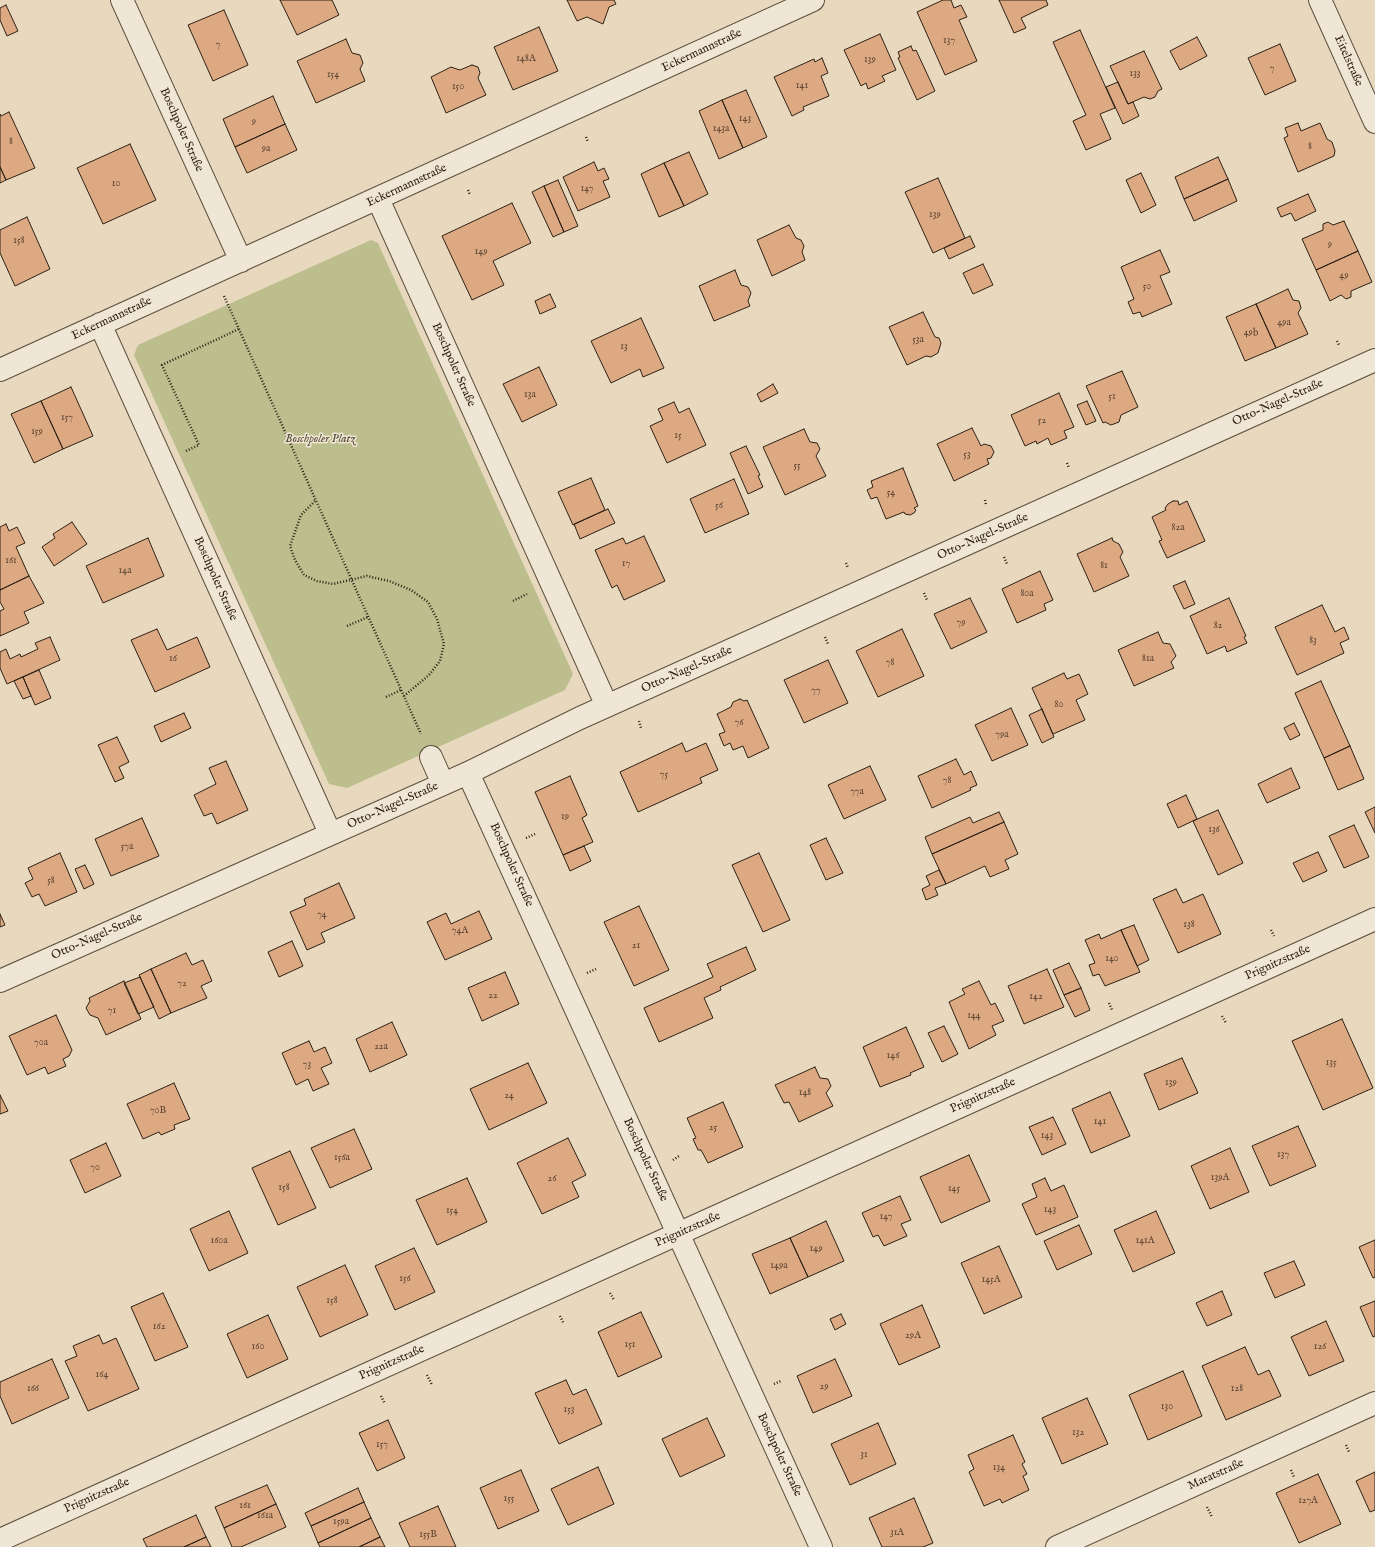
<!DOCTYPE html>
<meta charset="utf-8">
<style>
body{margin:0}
canvas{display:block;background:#e8d9be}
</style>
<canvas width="1375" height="1547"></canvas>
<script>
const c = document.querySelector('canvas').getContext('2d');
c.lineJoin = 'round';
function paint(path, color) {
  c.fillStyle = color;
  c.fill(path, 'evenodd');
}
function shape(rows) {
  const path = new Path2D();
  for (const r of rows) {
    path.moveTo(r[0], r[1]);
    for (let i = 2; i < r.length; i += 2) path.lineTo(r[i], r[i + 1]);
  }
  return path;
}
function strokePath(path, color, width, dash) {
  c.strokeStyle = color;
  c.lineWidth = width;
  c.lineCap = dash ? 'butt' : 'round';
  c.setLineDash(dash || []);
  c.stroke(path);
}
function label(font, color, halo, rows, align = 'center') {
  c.font = font + ' "IM FELL English",serif';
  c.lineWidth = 3;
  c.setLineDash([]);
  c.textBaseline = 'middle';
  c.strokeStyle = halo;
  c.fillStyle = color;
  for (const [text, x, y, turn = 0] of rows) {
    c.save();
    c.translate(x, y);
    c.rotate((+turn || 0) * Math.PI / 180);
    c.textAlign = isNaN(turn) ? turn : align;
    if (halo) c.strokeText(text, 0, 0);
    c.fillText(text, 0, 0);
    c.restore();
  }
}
paint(shape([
 [371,240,378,243,573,674,565,690,347,788,329,784,134,355,138,345]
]), '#bcbe8d');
const building = shape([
 [280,0,332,0,339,15,297,35,280,0],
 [567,0,614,0,616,4,609,7,603,24,587,17,577,21,567,0],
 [943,0,951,0,954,8,961,5,967,17,959,20,977,61,945,75,917,12,943,0],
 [999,0,1046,0,1048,5,1021,18,1026,28,1014,33,999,0],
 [6,5,18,31,7,36,0,20,0,8,6,5],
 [224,10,248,65,213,81,188,25,224,10],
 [539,27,558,71,513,90,494,47,539,27],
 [1080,30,1115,108,1100,114,1111,139,1086,150,1073,121,1086,115,1053,42,1080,30],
 [880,34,896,70,882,76,885,81,868,89,866,83,861,86,844,50,880,34],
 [1197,37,1207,56,1180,70,1170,51,1197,37],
 [346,39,352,53,360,55,363,63,360,69,365,81,316,103,297,61,346,39],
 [1280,44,1296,81,1265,95,1248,58,1280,44],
 [911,46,913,51,916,50,935,91,917,100,898,58,900,57,898,52,911,46],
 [1144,51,1162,89,1158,91,1155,97,1150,99,1144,97,1128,104,1110,66,1144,51],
 [822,58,828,73,821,76,829,96,803,107,804,110,792,116,774,77,814,59,815,62,822,58],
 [472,65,478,67,480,73,478,78,486,95,446,113,431,77,451,67,460,70,472,65],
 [1118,82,1128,104,1133,102,1139,116,1123,124,1106,87,1118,82],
 [746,90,767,137,743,148,722,100,746,90],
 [273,96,285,124,235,147,223,119,273,96],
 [722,100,743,148,719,159,699,111,722,100],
 [9,112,35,168,6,180,0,167,0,114,1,116,9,112],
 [1298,123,1301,131,1320,123,1327,139,1332,142,1335,151,1334,156,1298,172,1284,138,1288,136,1285,128,1298,123],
 [285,124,297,150,247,173,235,147,285,124],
 [130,144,156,200,103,224,77,168,130,144],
 [689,152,708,194,684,206,664,163,689,152],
 [1218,157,1228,179,1184,199,1175,177,1218,157],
 [594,162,598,171,604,168,609,179,603,181,610,197,578,211,563,177,594,162],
 [664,163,684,206,659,217,641,174,664,163],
 [0,167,6,180,0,183,0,167],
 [1141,173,1156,205,1141,213,1126,180,1141,173],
 [938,178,965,238,933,253,905,192,938,178],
 [1228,179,1237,201,1194,221,1184,199,1228,179],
 [558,180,578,226,564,232,544,186,558,180],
 [544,186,564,232,553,237,532,192,544,186],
 [1308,194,1316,211,1295,221,1291,213,1281,217,1277,208,1308,194],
 [512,203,531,243,493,261,504,285,472,300,442,236,512,203],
 [27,217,50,269,15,286,0,253,0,230,27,217],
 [1344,221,1358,251,1316,270,1302,239,1323,230,1323,224,1328,222,1333,225,1344,221],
 [789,225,796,238,801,240,804,246,802,252,805,260,772,276,757,240,789,225],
 [970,236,975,247,949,259,944,248,970,236],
 [1160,250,1170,272,1160,276,1172,304,1142,317,1140,312,1133,314,1128,302,1134,299,1121,267,1160,250],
 [1358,251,1372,282,1351,291,1351,297,1346,299,1341,295,1330,301,1316,270,1358,251],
 [983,264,993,285,973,294,963,273,983,264],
 [735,270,741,285,748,287,751,293,748,301,750,306,714,321,699,286,735,270],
 [1288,289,1293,300,1299,301,1301,308,1298,313,1308,334,1276,348,1256,304,1288,289],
 [550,294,556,307,540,314,535,301,550,294],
 [1256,304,1276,348,1245,361,1226,317,1256,304],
 [923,312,935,337,939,338,941,343,938,353,931,357,926,356,907,365,889,327,923,312],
 [641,318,664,368,643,377,640,369,611,383,591,341,641,318],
 [539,367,557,405,522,422,503,384,539,367],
 [1122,371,1138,407,1121,415,1119,422,1111,425,1105,422,1103,423,1086,386,1122,371],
 [773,384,778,393,761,402,757,394,773,384],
 [71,387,93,436,63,449,41,401,71,387],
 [1059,393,1074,427,1064,431,1067,438,1051,445,1048,438,1037,444,1036,441,1025,446,1011,415,1059,393],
 [41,401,63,449,34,463,11,414,41,401],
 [1087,401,1096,421,1086,425,1077,405,1087,401],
 [674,402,679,413,689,408,706,445,667,463,650,426,663,420,658,409,674,402],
 [972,428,981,446,984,444,991,446,994,452,991,458,987,459,989,464,954,481,937,444,972,428],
 [804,429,810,442,817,443,820,449,816,456,826,476,785,495,763,447,804,429],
 [746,446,760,475,758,476,763,487,748,494,730,453,746,446],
 [903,468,918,506,914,508,916,510,914,513,910,515,905,514,904,512,886,519,877,497,871,499,867,490,873,487,871,481,903,468],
 [591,478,605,510,573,525,558,492,591,478],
 [734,479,749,514,705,533,690,499,734,479],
 [1173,501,1178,501,1179,505,1187,501,1205,541,1167,558,1159,541,1162,540,1152,517,1166,510,1165,508,1168,504,1173,501],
 [608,509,615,523,580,539,574,524,608,509],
 [72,522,87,544,54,566,42,547,55,538,53,534,72,522],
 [6,524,9,531,17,527,25,543,16,547,29,576,0,590,0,527,6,524],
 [644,536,665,581,624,600,617,585,612,588,595,550,623,538,626,544,644,536],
 [148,538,164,576,103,603,86,566,148,538],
 [1112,538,1113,541,1119,544,1123,552,1120,557,1129,576,1094,592,1077,554,1112,538],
 [1040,571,1053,600,1044,604,1046,610,1017,623,1002,589,1040,571],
 [29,576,44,603,24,612,29,623,0,636,0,611,4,609,0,602,0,590,29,576],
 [1185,581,1195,604,1184,609,1173,586,1185,581],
 [970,598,987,632,951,649,934,614,970,598],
 [1229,598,1246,636,1244,637,1247,643,1227,652,1225,646,1207,654,1190,616,1229,598],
 [1322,605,1335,632,1344,627,1349,639,1340,643,1344,653,1297,675,1275,627,1322,605],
 [157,629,167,650,197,637,210,667,155,692,131,640,157,629],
 [902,629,924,676,878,697,856,651,902,629],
 [1158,632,1163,643,1170,644,1176,656,1171,662,1174,668,1134,686,1118,650,1158,632],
 [50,637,60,660,7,684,0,668,0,652,6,649,10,659,20,654,21,657,38,649,35,643,50,637],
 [828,660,848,703,804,723,784,680,828,660],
 [39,670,51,698,35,705,23,677,39,670],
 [1064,673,1067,679,1079,674,1088,694,1076,700,1085,720,1053,734,1032,688,1064,673],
 [23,677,31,696,23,699,14,681,23,677],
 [1321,681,1350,746,1324,758,1295,693,1321,681],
 [740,699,744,701,747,700,769,748,748,758,743,746,733,750,730,743,724,746,719,734,725,732,717,714,731,707,733,702,740,699],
 [1011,708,1028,745,992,761,975,725,1011,708],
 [1042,709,1054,737,1042,743,1029,715,1042,709],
 [184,713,191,728,161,742,154,726,184,713],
 [1294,723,1300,735,1290,740,1284,728,1294,723],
 [117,737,129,762,119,767,124,778,115,782,98,745,117,737],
 [682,743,686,752,706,743,718,770,700,778,702,783,638,812,620,772,682,743],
 [1350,746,1364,779,1338,790,1324,758,1350,746],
 [956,759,964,775,971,771,977,785,970,788,971,790,932,808,918,776,956,759],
 [226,761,248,810,217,824,212,813,204,816,194,795,216,784,209,768,226,761],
 [870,766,886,800,844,819,828,785,870,766],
 [1291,768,1300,788,1267,803,1258,784,1291,768],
 [570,776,587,815,582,818,593,842,563,855,535,792,570,776],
 [1186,795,1197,819,1178,828,1167,804,1186,795],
 [1375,807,1375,833,1365,812,1375,807],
 [1218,810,1243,863,1218,875,1193,821,1218,810],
 [999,812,1004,822,932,854,925,837,970,817,973,823,999,812],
 [142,818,159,856,111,876,95,839,142,818],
 [1004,822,1018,854,1005,860,1009,869,990,877,985,866,946,884,932,854,1004,822],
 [1354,825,1369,857,1344,868,1329,836,1354,825],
 [826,838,843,873,826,880,810,845,826,838],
 [584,846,591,861,570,871,563,855,584,846],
 [1318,852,1327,871,1303,882,1293,863,1318,852],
 [60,853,77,892,45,906,39,894,32,897,25,883,33,879,28,868,60,853],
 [759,853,790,920,763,932,732,865,759,853],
 [85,865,94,884,84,889,75,869,85,865],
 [939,870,946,884,935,888,938,895,926,900,922,889,930,885,926,876,939,870],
 [339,883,355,918,321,933,325,942,307,950,290,912,306,905,304,899,339,883],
 [1176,889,1183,903,1203,894,1221,934,1178,953,1153,899,1176,889],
 [639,906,669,970,634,986,604,922,639,906],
 [479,911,492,939,445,960,427,922,446,913,451,924,479,911],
 [0,914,5,925,0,927,0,914],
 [1134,925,1149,960,1137,966,1121,930,1134,925],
 [1121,930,1140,972,1105,986,1099,974,1093,976,1089,965,1095,963,1085,940,1099,934,1101,939,1121,930],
 [292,941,303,966,279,977,268,952,292,941],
 [746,947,756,970,720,987,721,990,704,998,713,1018,659,1042,644,1008,713,977,707,964,746,947],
 [186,953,192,965,203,960,212,981,201,986,207,998,171,1013,151,969,186,953],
 [1069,963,1081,988,1064,995,1053,970,1069,963],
 [151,969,171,1013,159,1019,139,975,151,969],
 [1047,969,1064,1007,1024,1024,1008,986,1047,969],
 [505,972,519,1004,482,1021,468,988,505,972],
 [140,977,154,1007,138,1014,124,983,140,977],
 [124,981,141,1019,106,1035,98,1018,90,1015,86,1008,90,1001,89,998,124,981],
 [979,981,991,1005,995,1003,1004,1021,992,1026,996,1035,969,1049,949,1002,965,994,962,989,979,981],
 [1081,988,1090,1010,1075,1017,1064,995,1081,988],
 [56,1015,72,1050,69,1056,63,1059,66,1066,48,1074,45,1067,27,1075,9,1036,56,1015],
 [1342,1019,1373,1088,1323,1110,1292,1041,1342,1019],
 [392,1022,407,1055,370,1072,356,1039,392,1022],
 [944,1026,958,1054,942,1062,928,1033,944,1026],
 [906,1027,924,1067,910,1073,911,1075,880,1087,863,1047,906,1027],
 [309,1041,314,1052,325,1047,332,1063,321,1068,329,1084,313,1091,308,1079,296,1085,282,1053,309,1041],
 [1182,1058,1198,1093,1159,1110,1144,1074,1182,1058],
 [528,1063,547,1103,489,1130,470,1089,528,1063],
 [815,1067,820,1078,828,1079,831,1086,826,1093,833,1106,799,1122,789,1102,784,1103,775,1085,815,1067],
 [174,1083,190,1119,174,1125,175,1129,161,1135,159,1132,143,1139,127,1104,174,1083],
 [1110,1092,1130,1136,1091,1153,1072,1109,1110,1092],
 [0,1095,8,1111,0,1114,0,1095],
 [723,1102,743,1147,708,1163,701,1150,698,1150,693,1139,696,1138,687,1118,723,1102],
 [1053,1117,1066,1144,1042,1155,1029,1127,1053,1117],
 [1298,1126,1316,1166,1270,1186,1252,1146,1298,1126],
 [354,1129,372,1169,330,1188,311,1148,354,1129],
 [568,1138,586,1175,572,1182,579,1197,542,1214,517,1163,568,1138],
 [106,1143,121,1176,85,1193,70,1160,106,1143],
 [1230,1148,1249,1192,1210,1209,1191,1166,1230,1148],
 [290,1151,316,1208,278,1225,252,1168,290,1151],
 [969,1155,990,1201,941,1223,920,1177,969,1155],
 [467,1178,487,1222,437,1245,416,1200,467,1178],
 [1045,1178,1051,1191,1064,1185,1078,1217,1036,1235,1022,1204,1037,1197,1032,1184,1045,1178],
 [900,1196,911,1220,901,1224,907,1236,884,1246,878,1235,873,1237,862,1213,900,1196],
 [229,1211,248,1253,209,1271,190,1229,229,1211],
 [1156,1211,1175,1253,1133,1272,1114,1230,1156,1211],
 [826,1221,844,1261,808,1277,790,1238,826,1221],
 [1079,1225,1092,1254,1057,1270,1044,1241,1079,1225],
 [790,1238,808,1277,770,1294,752,1254,790,1238],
 [1375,1240,1375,1277,1373,1278,1359,1247,1375,1240],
 [999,1246,1022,1297,984,1314,961,1263,999,1246],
 [414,1248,435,1292,395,1310,375,1266,414,1248],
 [1294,1261,1305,1285,1275,1298,1264,1273,1294,1261],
 [345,1265,368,1315,320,1337,297,1287,345,1265],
 [1222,1291,1232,1315,1207,1326,1196,1303,1222,1291],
 [163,1293,188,1347,155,1361,131,1307,163,1293],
 [1375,1301,1375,1336,1373,1337,1360,1307,1375,1301],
 [922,1305,940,1347,899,1365,880,1324,922,1305],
 [641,1312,662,1357,618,1377,598,1332,641,1312],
 [841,1314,846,1324,835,1330,830,1319,841,1314],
 [268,1315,288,1359,247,1378,227,1334,268,1315],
 [1326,1321,1344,1361,1309,1376,1291,1337,1326,1321],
 [99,1335,103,1344,116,1338,139,1389,88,1411,65,1361,77,1356,73,1346,99,1335],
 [1245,1347,1258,1375,1269,1370,1281,1396,1226,1420,1202,1366,1245,1347],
 [52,1359,69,1398,12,1424,0,1396,0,1382,52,1359],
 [835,1359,852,1396,813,1413,797,1376,835,1359],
 [1183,1371,1202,1416,1148,1440,1129,1395,1183,1371],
 [566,1380,573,1395,586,1389,602,1424,559,1444,535,1393,566,1380],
 [1087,1398,1108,1444,1062,1464,1042,1418,1087,1398],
 [707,1418,725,1456,680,1477,662,1439,707,1418],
 [388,1420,405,1458,377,1471,359,1433,388,1420],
 [878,1423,896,1464,850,1485,831,1444,878,1423],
 [1013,1435,1025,1462,1022,1464,1027,1474,1023,1476,1029,1490,1002,1503,1000,1499,984,1506,969,1472,974,1469,968,1455,1013,1435],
 [598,1467,614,1504,568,1525,551,1489,598,1467],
 [521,1470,539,1511,498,1529,480,1488,521,1470],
 [1375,1472,1375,1510,1370,1512,1356,1481,1375,1472],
 [1318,1474,1341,1524,1299,1543,1276,1493,1318,1474],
 [267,1485,276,1504,224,1528,215,1507,267,1485],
 [358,1488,364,1502,311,1526,305,1513,358,1488],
 [914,1498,933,1543,923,1547,882,1547,869,1518,914,1498],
 [364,1502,371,1518,318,1543,311,1526,364,1502],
 [276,1504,286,1527,241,1547,232,1547,224,1528,276,1504],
 [438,1506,456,1547,410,1547,399,1523,438,1506],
 [196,1515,206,1537,184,1547,147,1547,143,1539,196,1515],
 [371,1518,380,1537,359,1547,320,1547,318,1543,371,1518],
 [206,1537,211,1547,184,1547,206,1537],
 [380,1537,385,1547,359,1547,380,1537]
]);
paint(building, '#dda983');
strokePath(building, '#2d2114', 1);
const minor = shape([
 [122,0,241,261],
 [1320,0,1375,122],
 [378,199,607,706],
 [100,324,330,833],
 [0,370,813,0],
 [431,757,443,784],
 [468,773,821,1547],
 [0,981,468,773,580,718,1375,360],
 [0,1540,1375,919],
 [1057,1547,1375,1403]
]);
strokePath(minor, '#5c4f3e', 24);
strokePath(shape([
 [586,137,588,142],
 [468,190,470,195],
 [224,296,421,734],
 [1337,341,1339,345],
 [186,451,199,445,162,365,239,329],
 [1067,463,1069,468],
 [985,500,986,505],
 [315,501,301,515,290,546,295,560,304,575,317,581,333,584,367,576,389,581,411,590,428,602,437,619,444,644,440,661,429,675,404,696],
 [1004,557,1007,564],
 [846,563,848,568],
 [924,593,927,600],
 [513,601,527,594],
 [347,626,368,617],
 [825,637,828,644],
 [386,697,401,690],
 [639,721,641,728],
 [526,838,535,834],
 [1271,930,1274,936],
 [587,973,596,969],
 [1109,1003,1112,1010],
 [1222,1016,1226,1023],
 [673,1160,679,1156],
 [610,1293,614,1300],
 [560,1316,564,1324],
 [427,1375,432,1385],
 [774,1384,781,1381],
 [381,1396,385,1404],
 [1346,1445,1349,1452],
 [1291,1470,1294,1477],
 [1207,1507,1212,1517]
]), '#2d2114', 2.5, [1, 2]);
strokePath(minor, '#f0e6d5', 22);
label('10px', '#594330', null, [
 ["137",949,41],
 ["7",218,45],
 ["148A",526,59],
 ["139",870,60],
 ["7",1272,69],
 ["133",1135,74],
 ["154",333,75],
 ["141",802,86],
 ["150",458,87],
 ["143",745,119],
 ["9",254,122],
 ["143a",721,129],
 ["8",11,142],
 ["8",1310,147],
 ["9a",266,149],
 ["10",116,184],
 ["147",587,189],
 ["139",935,215],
 ["158",19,241],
 ["9",1330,245],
 ["149",481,252],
 ["49",1344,276],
 ["50",1147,287],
 ["49a",1284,323],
 ["49b",1251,333],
 ["53a",918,340],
 ["13",624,347],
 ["13a",530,395],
 ["51",1112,397],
 ["157",67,418],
 ["52",1042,421],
 ["159",37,432],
 ["15",678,436],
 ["53",967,455],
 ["55",797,466],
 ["54",891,493],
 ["56",719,506],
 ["82a",1178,528],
 ["161",11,561],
 ["17",626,564],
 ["81",1104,566],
 ["14a",125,571],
 ["80a",1027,594],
 ["79",961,623],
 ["82",1218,626],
 ["83",1313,641],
 ["16",173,659],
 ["81a",1148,659],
 ["78",890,663],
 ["77",816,691],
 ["80",1059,705],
 ["76",739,723],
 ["79a",1002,735],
 ["75",664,775],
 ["78",947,781],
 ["77a",857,792],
 ["19",565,817],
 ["136",1214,830],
 ["57a",127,847],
 ["58",51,881],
 ["74",322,915],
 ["138",1189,925],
 ["74A",460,931],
 ["21",636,946],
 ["140",1112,959],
 ["72",182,984],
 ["22",493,996],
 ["142",1036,997],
 ["71",112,1011],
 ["144",974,1016],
 ["70a",41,1043],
 ["22a",381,1047],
 ["146",893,1056],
 ["135",1331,1063],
 ["73",307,1065],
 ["139",1171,1083],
 ["148",805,1093],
 ["24",509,1096],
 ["70B",158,1111],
 ["141",1100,1122],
 ["25",713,1128],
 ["143",1047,1136],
 ["137",1283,1155],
 ["156a",342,1158],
 ["70",95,1168],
 ["139A",1220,1178],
 ["26",552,1179],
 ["158",284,1188],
 ["145",954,1189],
 ["143",1050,1210],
 ["154",452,1211],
 ["147",886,1217],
 ["160a",219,1241],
 ["141A",1145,1241],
 ["149",816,1249],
 ["149a",779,1266],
 ["156",405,1279],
 ["145A",991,1280],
 ["158",332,1301],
 ["162",159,1327],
 ["29A",913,1336],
 ["151",630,1345],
 ["160",258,1347],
 ["126",1320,1347],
 ["164",102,1375],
 ["29",824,1387],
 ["166",33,1389],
 ["128",1237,1389],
 ["130",1167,1407],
 ["153",569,1410],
 ["132",1078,1433],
 ["157",382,1445],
 ["31",864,1455],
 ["134",999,1468],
 ["155",509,1499],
 ["127A",1308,1501],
 ["161",245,1506],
 ["161a",265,1516],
 ["159a",341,1522],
 ["31A",897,1533],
 ["155B",428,1535]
]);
label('12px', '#2d2114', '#f0e6d5', [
 ["Eckermannstraße",702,51,-25],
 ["Eitelstraße",1348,61,66],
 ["Boschpoler Straße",181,130,66],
 ["Eckermannstraße",407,186,-25],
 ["Eckermannstraße",112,319,-25],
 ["Boschpoler Straße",453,365,66],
 ["Otto-Nagel-Straße",1278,403,-24],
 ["Otto-Nagel-Straße",983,537,-24],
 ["Boschpoler Straße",215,579,66],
 ["Otto-Nagel-Straße",687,670,-24],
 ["Otto-Nagel-Straße",393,806,-24],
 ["Boschpoler Straße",511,865,66],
 ["Otto-Nagel-Straße",97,937,-24],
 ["Prignitzstraße",1278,963,-24],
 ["Prignitzstraße",983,1096,-24],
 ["Boschpoler Straße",645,1160,65],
 ["Prignitzstraße",688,1230,-24],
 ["Prignitzstraße",392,1363,-24],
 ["Boschpoler Straße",779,1455,65],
 ["Maratstraße",1216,1475,-24],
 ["Prignitzstraße",97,1496,-24]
]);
label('italic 12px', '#514832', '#f0e6d5', [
 ["Boschpoler Platz",320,440]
]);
</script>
